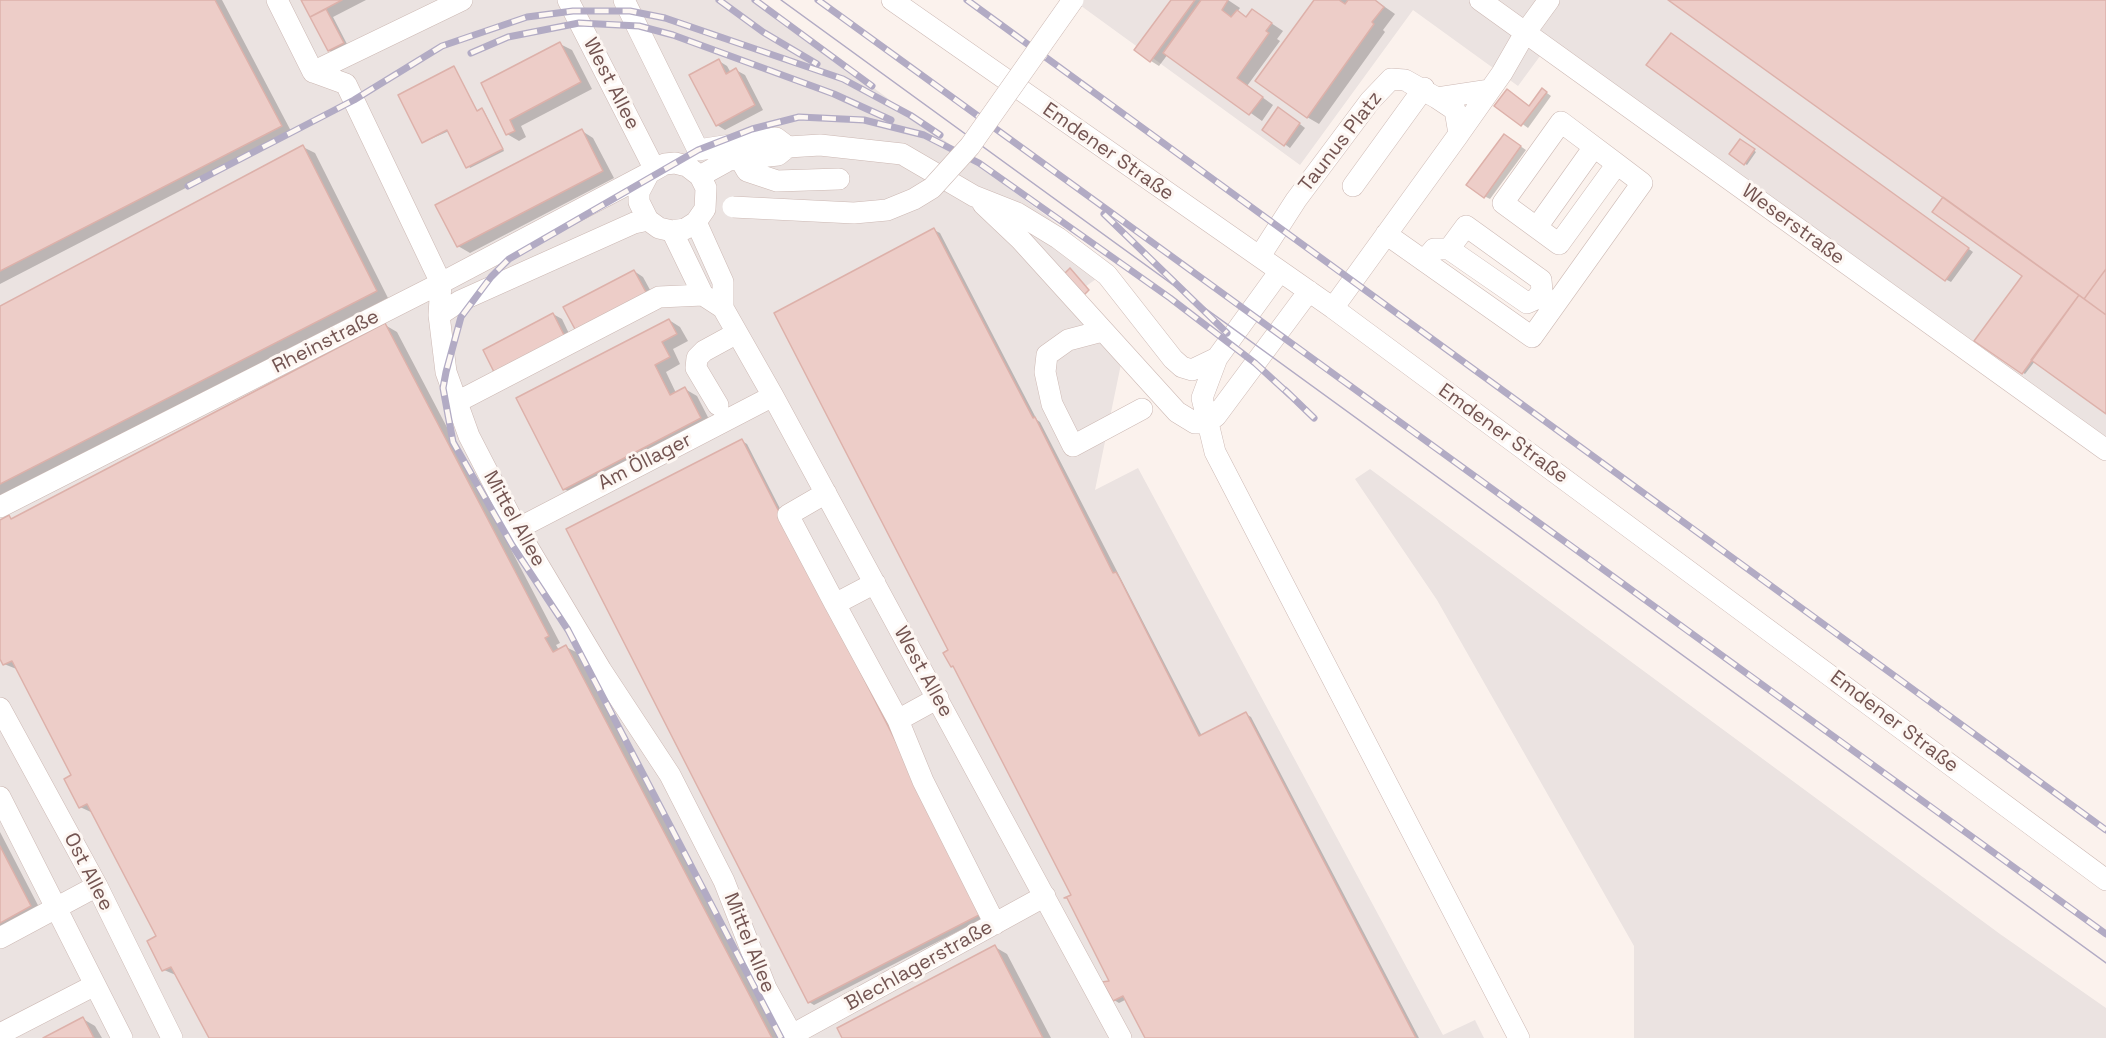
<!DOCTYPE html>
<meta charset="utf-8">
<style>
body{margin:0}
canvas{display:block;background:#fbf2ed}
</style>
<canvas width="2106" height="1038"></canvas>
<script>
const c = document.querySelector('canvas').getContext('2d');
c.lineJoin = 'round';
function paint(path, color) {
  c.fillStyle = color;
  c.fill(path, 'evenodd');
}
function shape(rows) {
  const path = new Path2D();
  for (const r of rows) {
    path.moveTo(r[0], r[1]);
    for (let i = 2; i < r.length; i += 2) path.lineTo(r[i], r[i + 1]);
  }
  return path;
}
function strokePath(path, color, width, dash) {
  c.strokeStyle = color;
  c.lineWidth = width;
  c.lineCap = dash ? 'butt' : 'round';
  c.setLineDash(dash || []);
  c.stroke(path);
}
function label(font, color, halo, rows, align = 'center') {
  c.font = font + ' "Space Grotesk",sans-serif';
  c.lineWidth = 6;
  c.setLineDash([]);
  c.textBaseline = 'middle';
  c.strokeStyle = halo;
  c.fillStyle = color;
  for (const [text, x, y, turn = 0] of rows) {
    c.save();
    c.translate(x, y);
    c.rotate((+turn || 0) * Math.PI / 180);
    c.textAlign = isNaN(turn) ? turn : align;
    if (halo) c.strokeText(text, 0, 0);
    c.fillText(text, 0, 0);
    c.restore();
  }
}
paint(shape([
 [0,0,755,0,1114,266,1078,292,1121,364,1095,490,1138,468,1443,1035,1475,1020,1484,1038,0,1038],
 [1073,0,2106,0,2106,460,1543,52,1518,86,1413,10,1300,165],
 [1370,469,2000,934,2106,1008,2106,1038,1634,1038,1634,946,1437,600,1355,479]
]), '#ebe3e1');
paint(shape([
 [0,0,222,0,292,133,0,284],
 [303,0,366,0,333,17,348,46,335,54,329,50],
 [1173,0,1228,0,1240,8,1237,12,1248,18,1253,11,1283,31,1277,39,1280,41,1247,86,1273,105,1262,121,1168,54,1159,66,1151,61],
 [1316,0,1375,0,1395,14,1383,30,1385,32,1319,124,1307,117],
 [1671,0,2106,0,2106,413,2035,361,2025,374,1976,340,2024,276,1945,197],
 [1677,38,1973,252,1951,282,1945,279],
 [560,44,572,50,592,89,521,126,526,137,519,141,507,134,483,84],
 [719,61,727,66,731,73,736,70,745,75,763,110,725,130,717,125],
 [454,68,478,112,484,111,504,151,470,168,449,131,424,142],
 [1543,90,1551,96,1528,128,1496,105,1530,107],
 [1284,112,1305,128,1290,148,1264,129],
 [582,131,593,138,614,178,470,253,458,246,437,206],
 [1510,139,1526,150,1490,199,1484,196],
 [1740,141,1756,152,1747,165,1731,154],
 [303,147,315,153,388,298,0,496,0,307],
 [934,230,940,233,1037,420,1040,422,1202,736,1246,714,1251,717,1419,1038,1147,1038,1127,999,1119,1003,1114,1000,1111,982,1073,895,955,668,952,666],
 [634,271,643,277,655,299,577,330],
 [553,314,562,319,573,342,505,378],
 [669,320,680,327,688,341,673,349,680,364,666,372,676,393,685,389,697,396,712,425,576,495,564,489],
 [385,325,397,332,560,643,556,645,559,650,566,647,578,653,780,1038,210,1038,178,976,164,970,158,937,93,813,80,807,73,775,19,670,4,664,0,656,0,521,9,517,14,519],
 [742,441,747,444,988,916,814,1005,809,1002],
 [0,832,42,913,0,935],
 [995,947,1007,954,1051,1038,844,1038],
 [83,1019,95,1026,102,1038,46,1038]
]), '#0003');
const building = shape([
 [0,0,215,0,282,126,0,271,0,0],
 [301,0,342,0,310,17,301,0],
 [1171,0,1195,0,1150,62,1134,50,1171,0],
 [1201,0,1228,0,1222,10,1231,17,1237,10,1246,17,1252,9,1272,23,1266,31,1269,33,1237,78,1263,97,1249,115,1163,53,1201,0],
 [1314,0,1339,0,1345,4,1348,0,1375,0,1384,7,1372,22,1374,24,1307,118,1255,81,1314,0],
 [1668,0,2106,0,2106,269,2084,299,1668,0],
 [326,9,344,43,328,51,310,17,326,9],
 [1671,33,1969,248,1945,281,1646,65,1671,33],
 [560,42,581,82,510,120,515,131,506,135,481,83,560,42],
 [719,59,726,74,736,68,755,105,716,126,689,75,719,59],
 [454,66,477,111,482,108,503,149,466,168,447,130,422,143,398,95,454,66],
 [1542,88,1547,92,1521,126,1494,106,1507,89,1529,106,1542,88],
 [1278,107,1300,123,1284,146,1262,130,1278,107],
 [582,129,603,171,457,247,435,205,582,129],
 [1504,134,1521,146,1484,198,1466,185,1504,134],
 [1740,139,1755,149,1744,165,1729,154,1740,139],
 [303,145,377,291,0,484,0,306,303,145],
 [1943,197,2079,295,2022,374,1974,341,2022,276,1932,212,1943,197],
 [934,228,1033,418,1035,417,1113,573,1116,572,1120,579,1199,736,1246,712,1416,1038,1145,1038,1123,996,1113,1001,1102,982,1109,981,1067,898,1064,898,1071,895,953,666,951,667,943,653,948,650,774,313,934,228],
 [1070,268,1089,290,1083,296,1064,274,1070,268],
 [2106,269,2106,315,2084,299,2106,269],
 [634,270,647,294,576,331,563,307,634,270],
 [2079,295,2106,315,2106,414,2031,360,2079,295],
 [553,313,565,337,495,374,483,350,553,313],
 [669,319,677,334,662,342,670,357,655,365,670,395,685,387,701,418,563,490,516,398,669,319],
 [385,323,549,636,545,638,553,652,566,645,772,1038,209,1038,171,967,162,971,147,941,156,936,87,804,79,808,64,779,71,775,12,661,3,665,0,659,0,520,9,515,11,519,385,323],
 [742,439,983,913,808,1003,566,529,742,439],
 [0,846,31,906,0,923,0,846],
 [995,945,1043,1038,842,1038,837,1028,995,945],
 [83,1017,94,1038,43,1038,83,1017]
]);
paint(building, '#edcdc8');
strokePath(building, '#ddb1aa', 1.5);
const minor = shape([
 [277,0,313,72,346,84,441,283,439,315,446,372,469,436,517,529,601,670,670,775,724,881,766,988,792,1035,1045,896],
 [568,0,654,168],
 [624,0,698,150],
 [892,0,1333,308,2106,880],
 [1480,0,2106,450],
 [313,72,462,0],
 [1437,98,1490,90],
 [1459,134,1502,73,1525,33,1549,0],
 [698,150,776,138,788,147],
 [740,159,747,171,777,181,839,179],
 [700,176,729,160,778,155,788,147,820,145,902,154,974,196,1017,213,1058,238,1107,275,1173,359,1182,367,1192,370,1217,358,1280,271],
 [1353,186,1424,88],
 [983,204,1021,240,1177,412,1195,423,1207,423,1216,416,1309,291],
 [696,222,723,282,723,308],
 [1537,227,1594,147],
 [672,231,703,295,723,308,773,396,1121,1038],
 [1386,234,1532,337,1642,183,1617,164,1561,122,1503,203,1559,244,1617,164],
 [1260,256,1296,200,1370,101,1391,79,1405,80,1437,98,1455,110,1459,134,1333,308],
 [1424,261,1434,249,1449,249,1527,303,1536,299,1542,291,1541,280,1466,226,1449,249],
 [439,315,460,301,634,223,648,220,659,228,672,231,685,229,696,222,705,209,706,188,700,176,687,166,675,163,665,164,649,173,639,192,639,202,648,220],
 [1102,331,1068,340,1047,355,1045,372,1052,404,1073,446,1142,409],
 [1217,358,1202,398,1215,452,1519,1038],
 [457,402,659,297,703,295],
 [718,405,696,368,697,358,704,351,737,333],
 [826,493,788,515,835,604,875,583],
 [0,507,441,283,649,173],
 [517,529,773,396],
 [835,604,898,720,938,698],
 [0,708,97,886,172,1038],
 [898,720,923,781,995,924],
 [0,797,122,1038],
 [0,938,97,886],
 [0,1034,95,985]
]);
strokePath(minor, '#ccb8b3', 22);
strokePath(minor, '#fff', 21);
strokePath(shape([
 [781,0,2106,963]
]), '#b2abc4', 1.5);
const rail = shape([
 [719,0,763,32,817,64],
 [755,0,872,86],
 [818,0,2106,934],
 [967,0,2106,830],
 [471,53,508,37,579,23,639,26,673,35,834,94,891,120],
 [188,186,354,100,442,46,527,17,573,11,630,11,665,18,843,79,910,115,940,135],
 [1104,214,1227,333],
 [1285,390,1314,418],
 [781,1038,568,630,512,545,453,442,443,388,446,372,461,317,491,277,509,259,698,150,752,129,799,117,864,120,924,135,979,163,1170,298,1255,363,1291,396]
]);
strokePath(rail, '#b2abc4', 7);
strokePath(rail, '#fdf7f3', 4.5, [14]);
const minorBridge = shape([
 [733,207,854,213,887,210,914,199,932,188,970,146,1073,0]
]);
strokePath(minorBridge, '#ccb8b3', 22, []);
strokePath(minorBridge, '#fff', 21);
label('20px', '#745552', '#fdf7f3', [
 ["West Allee",611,84,63],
 ["Taunus Platz",1341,142,-52],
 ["Emdener Straße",1108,152,35],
 ["Weserstraße",1793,225,36],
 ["Rheinstraße",326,342,-27],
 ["Emdener Straße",1503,434,36],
 ["Am Öllager",645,462,-27],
 ["Mittel Allee",514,519,61],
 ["West Allee",923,672,61],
 ["Emdener Straße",1894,722,37],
 ["Ost Allee",88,872,63],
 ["Mittel Allee",749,943,68],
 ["Blechlagerstraße",919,966,-29]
]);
</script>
